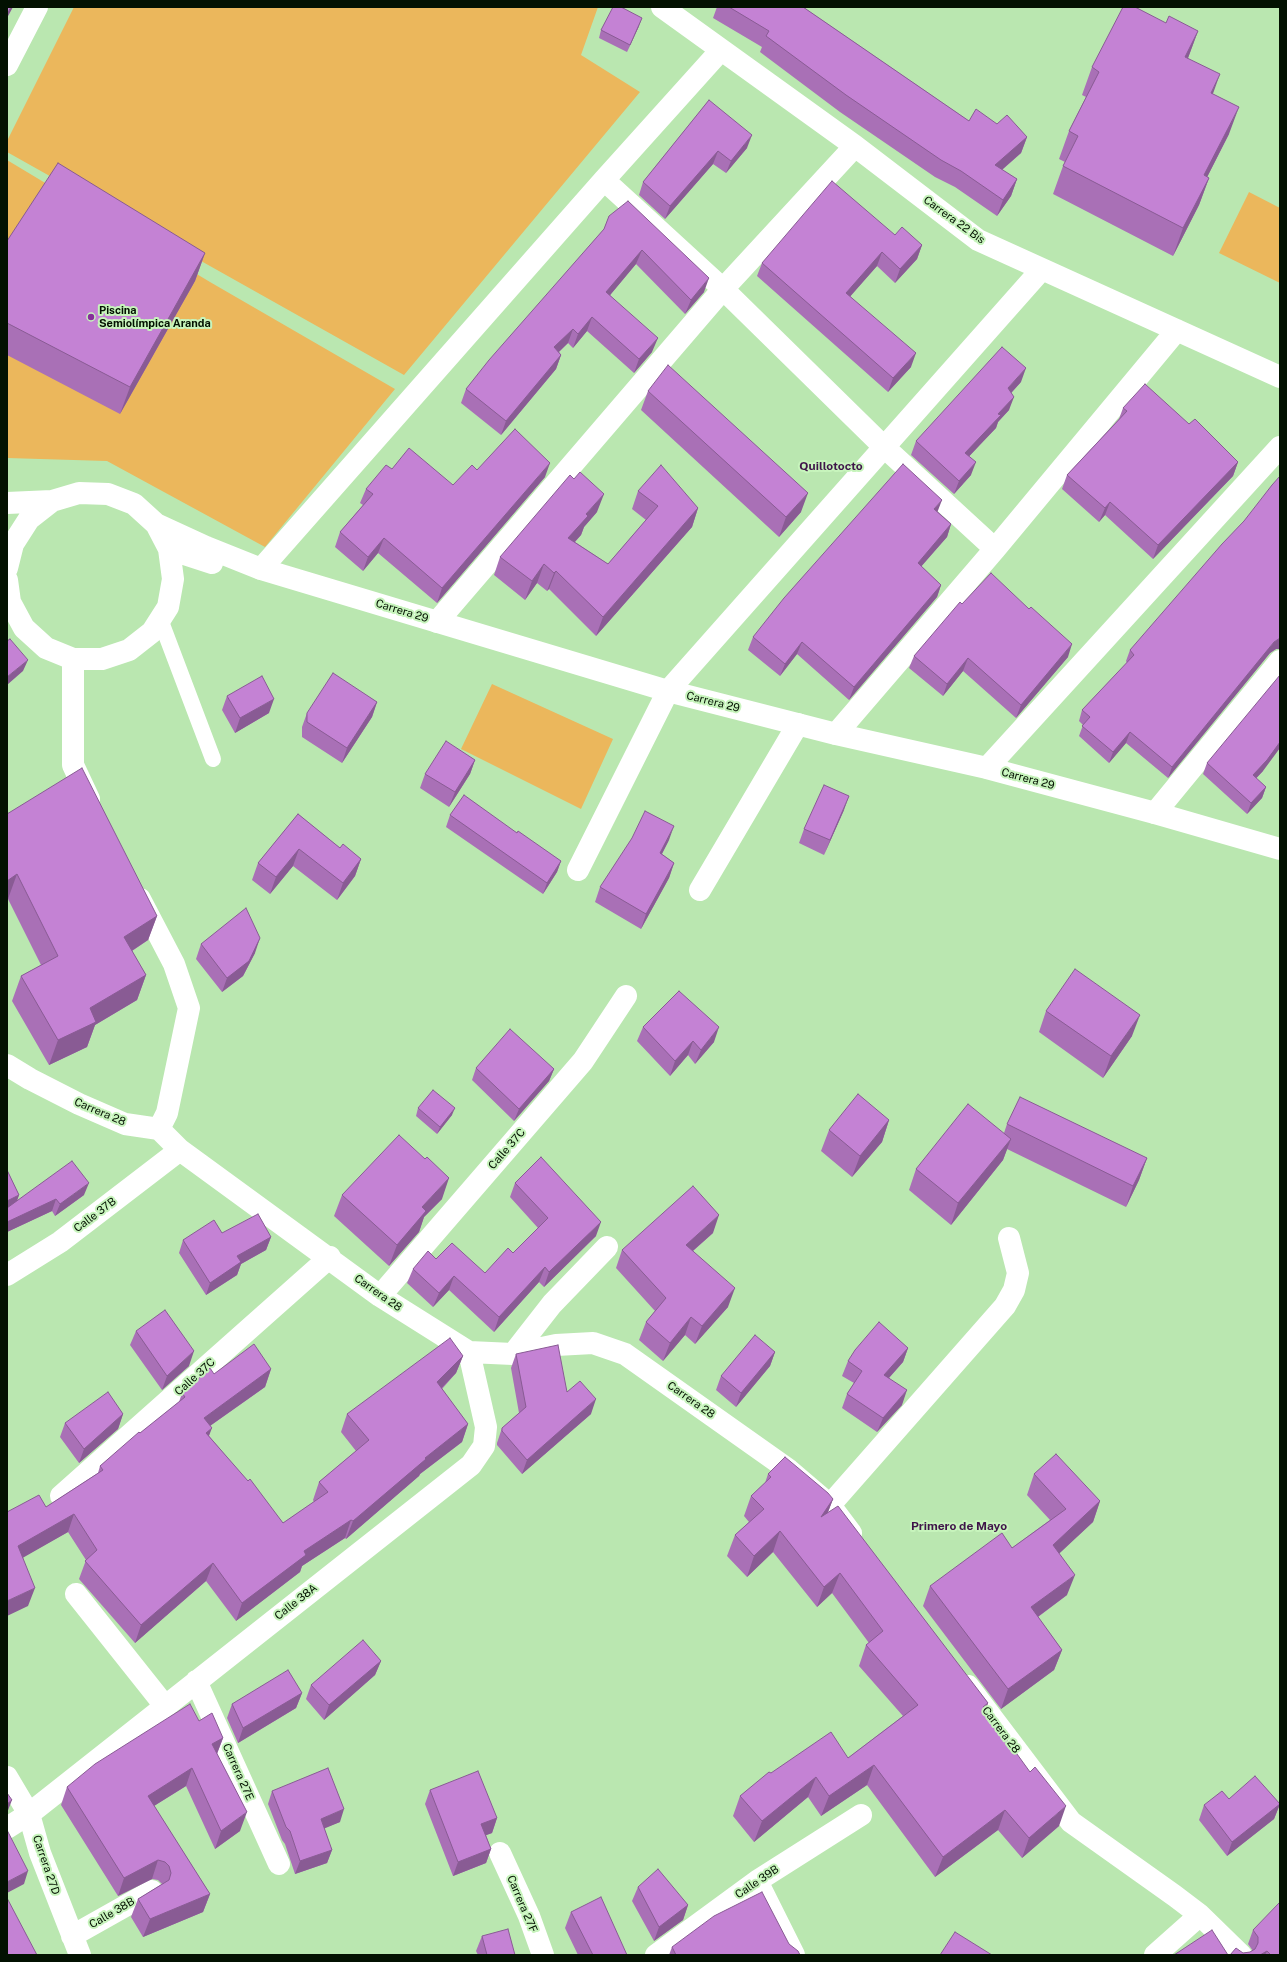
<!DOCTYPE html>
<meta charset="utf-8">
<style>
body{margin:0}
#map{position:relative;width:1287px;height:1962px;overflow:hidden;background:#bae7b0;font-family:"Public Sans",sans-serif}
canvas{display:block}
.frame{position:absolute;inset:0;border:8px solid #031101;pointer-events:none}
</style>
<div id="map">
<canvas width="1287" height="1962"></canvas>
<div class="frame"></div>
</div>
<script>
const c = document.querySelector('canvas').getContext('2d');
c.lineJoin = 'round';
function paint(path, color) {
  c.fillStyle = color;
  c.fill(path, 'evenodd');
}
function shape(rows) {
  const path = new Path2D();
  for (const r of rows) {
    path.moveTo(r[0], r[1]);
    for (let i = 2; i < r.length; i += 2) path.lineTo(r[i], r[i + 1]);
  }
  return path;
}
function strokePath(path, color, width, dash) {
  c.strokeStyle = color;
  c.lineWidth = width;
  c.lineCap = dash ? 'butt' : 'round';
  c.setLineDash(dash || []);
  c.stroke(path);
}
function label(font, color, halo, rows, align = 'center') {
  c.font = font + ' "Public Sans",sans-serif';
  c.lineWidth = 4;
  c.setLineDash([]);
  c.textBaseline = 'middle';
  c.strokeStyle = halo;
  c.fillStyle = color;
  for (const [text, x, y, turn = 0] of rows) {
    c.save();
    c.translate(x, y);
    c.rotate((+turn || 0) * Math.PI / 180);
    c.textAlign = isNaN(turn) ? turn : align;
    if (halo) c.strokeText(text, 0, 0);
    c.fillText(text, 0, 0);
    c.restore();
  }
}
paint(shape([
 [74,7,598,7,581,55,640,92,404,375,7,152,7,141],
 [7,160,210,282,395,389,265,547,107,461,7,458],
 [1249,192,1280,208,1280,283,1219,253],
 [492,684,613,739,581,809,461,749]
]), '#ebb75c');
strokePath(shape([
 [160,619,213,759]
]), '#fff', 16);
strokePath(shape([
 [662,7,855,146,978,240,1280,377],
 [7,65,37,7],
 [604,180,723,289,883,446,995,549],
 [261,569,604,180,721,50],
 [437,622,723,289,855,146],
 [73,659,73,765,89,799],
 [836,734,995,549,1177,330],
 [987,768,1280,447],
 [1155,813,1280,661],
 [578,870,668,691,1042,269],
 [700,890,798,724],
 [140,899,174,964,189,1008,167,1113,159,1129],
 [7,1065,30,1079,79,1104,125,1124,159,1129,180,1150,380,1296,469,1352,513,1354,556,1345,593,1343,625,1354,789,1470,830,1505,851,1533],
 [7,1275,60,1242,180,1150],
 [380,1296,583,1061,626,996],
 [513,1354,552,1304,607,1247],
 [61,1496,330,1257],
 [830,1505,1005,1306,1014,1290,1018,1273,1009,1238],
 [76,1594,165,1706],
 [196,1681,279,1864],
 [968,1686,1071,1822,1175,1896,1200,1915,1241,1955],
 [7,1777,29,1814,40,1853,80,1955],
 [7,1828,29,1814,471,1465,484,1446,486,1427,469,1352],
 [500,1853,529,1916,543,1955],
 [757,1881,794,1955],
 [72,1936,152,1891],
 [656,1955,757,1881,861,1815],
 [1155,1955,1200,1915]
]), '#fff', 22);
strokePath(shape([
 [7,503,52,501],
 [156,524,206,547,261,569,668,691,836,734,987,768,1155,813,1280,849],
 [169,549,212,563],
 [7,568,13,544,29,519,52,501,79,493,108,494,134,504,156,524,169,549,173,579,168,607,152,632,129,650,102,659,73,659,46,648,24,628,10,602,7,580]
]), '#fff', 22);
paint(shape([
 [717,7,803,7,969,121,997,124,1027,137,1021,153,1002,170,1017,179,1011,196,997,216,955,187,935,177,840,112,760,52,762,47,713,18],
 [1166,23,1198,31,1188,58,1213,94,1229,134,1207,177,1209,178,1199,205,1173,256,1053,194,1063,166,1065,162,1059,159,1069,131,1086,97,1082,95,1092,67],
 [639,26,627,52,599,38,601,30],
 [709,100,747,148,726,173,713,164,665,219,639,195,643,182],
 [609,216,704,292,685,314,636,264,610,295,652,352,634,373,587,331,573,348,568,343,559,352,561,355,556,369,501,435,461,403,466,389,604,229],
 [895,235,922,245,917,259,895,283,877,266,850,296,911,367,888,392,757,276,762,263],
 [7,241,205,253,195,281,120,414,7,355],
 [1021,382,1011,393,1009,410,998,422,996,428,969,456,971,475,954,494,911,455,916,441],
 [648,391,801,512,779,537,641,410],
 [1123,408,1189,424,1238,462,1233,476,1153,559,1105,515,1099,522,1062,489,1067,475,1119,419],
 [392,469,453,485,477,470,545,477,437,603,378,553,363,571,335,547,340,532,363,505,360,503,366,489],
 [638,491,698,508,692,527,596,636,549,589,547,591,537,583,525,600,494,575,500,557,597,512,584,527,581,535,575,542,608,564,646,520,632,509],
 [938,512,951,524,947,537,921,566,941,585,937,597,849,700,797,654,780,676,748,650,753,637],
 [962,604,1068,657,1016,718,963,671,943,696,909,668,914,656],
 [1276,649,1270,653,1168,778,1126,743,1109,763,1079,736,1083,725,1079,721,1082,710,1127,663,1126,661,1130,650],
 [227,696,269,713,235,733,222,710],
 [377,702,372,717,342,763,302,737,302,727,307,713],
 [475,760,470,774,449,807,420,788,425,774],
 [1207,763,1263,771,1256,778,1266,787,1262,798,1247,814,1203,774],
 [844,810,824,855,799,843,804,829],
 [7,814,157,916,148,940,132,951,146,975,137,1000,95,1025,87,1047,49,1065,12,1001,21,976,41,965,8,899],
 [298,814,340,848,361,859,355,876,337,900,293,866,270,894,252,880,258,863],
 [450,815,517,833,561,861,557,872,543,894,446,827],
 [669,840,662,854,674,863,669,878,641,929,595,902,600,887],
 [201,944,255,953,243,976,222,992,196,959],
 [1046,1011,1132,1036,1103,1078,1039,1032],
 [643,1027,714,1042,695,1064,688,1055,670,1076,637,1041],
 [476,1068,554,1069,549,1081,514,1121,472,1080],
 [418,1108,452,1115,437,1134,416,1116],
 [889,1120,882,1142,852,1177,821,1151,829,1130],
 [1007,1124,1147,1158,1139,1180,1126,1207,1007,1149,1003,1160,951,1225,909,1190,916,1169,1004,1133],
 [7,1170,19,1195,17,1200,84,1195,55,1216,52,1211,7,1232],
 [515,1183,596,1236,544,1287,539,1282,494,1332,449,1290,433,1307,407,1283,413,1269,485,1273,513,1253,538,1228,510,1197],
 [342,1195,442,1199,424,1217,419,1232,389,1266,334,1216],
 [222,1233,271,1237,266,1250,241,1264,237,1275,206,1295,179,1253,183,1240],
 [713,1233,693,1251,728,1307,695,1344,685,1335,663,1361,639,1340,646,1322,655,1311,616,1268,622,1250],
 [136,1331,189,1366,162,1390,130,1345],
 [908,1348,903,1362,889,1378,902,1405,877,1432,842,1408,847,1394,854,1383,842,1376,848,1361],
 [775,1352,770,1366,736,1407,716,1390,721,1376],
 [516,1354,567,1392,591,1414,522,1474,497,1445,497,1443,502,1428,519,1413,511,1368],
 [463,1356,456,1373,442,1389,468,1424,462,1442,420,1474,419,1476,346,1539,345,1538,302,1566,300,1572,236,1621,206,1581,135,1643,79,1579,86,1560,68,1532,23,1557,28,1606,7,1512,46,1507,98,1473,100,1466,179,1402,182,1393,214,1374,271,1369,265,1387,210,1426,209,1436,283,1523,314,1502,313,1500,319,1482,356,1451,341,1432,347,1414],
 [123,1414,118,1429,79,1463,60,1437,65,1423],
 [768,1474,833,1499,828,1512,988,1703,985,1711,1059,1826,1022,1858,998,1830,935,1877,867,1785,821,1816,808,1797,754,1842,733,1816,740,1796,771,1773,848,1758,903,1716,859,1666,866,1645,869,1643,832,1593,817,1607,773,1552,747,1577,727,1556,735,1535,749,1522,744,1516,751,1496,765,1483],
 [1034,1474,1100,1501,1093,1522,1059,1553,1067,1595,1038,1617,1062,1650,1054,1670,1001,1709,923,1606,930,1586,1012,1548,1050,1520,1027,1495],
 [381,1661,375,1675,324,1720,306,1699,311,1685],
 [302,1693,296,1708,238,1743,227,1718,232,1704],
 [199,1721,223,1738,217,1754,240,1831,215,1849,186,1786,154,1806,210,1894,203,1912,143,1937,131,1917,138,1899,162,1884,158,1880,152,1879,118,1896,61,1805,67,1787],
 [430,1790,497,1818,492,1833,486,1835,491,1849,486,1863,453,1876,425,1804],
 [272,1791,340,1822,324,1828,332,1850,327,1863,295,1874,285,1844,282,1840,268,1804],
 [1229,1799,1280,1804,1274,1819,1227,1856,1199,1820,1204,1805],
 [638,1887,688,1905,683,1920,654,1941,632,1901],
 [571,1912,627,1955,578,1955,565,1928],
 [1253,1930,1280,1955,1230,1955,1243,1953,1250,1952,1253,1951,1248,1944],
 [482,1936,515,1955,478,1955,476,1951],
 [789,1944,800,1955,669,1955,672,1947]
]), '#a970b6');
paint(shape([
 [11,7,13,7,7,18,7,14],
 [642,18,639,26,627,52,630,45],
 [1198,31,1188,58,1185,57],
 [1220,74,1210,102,1211,93],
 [1239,107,1229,134,1194,203,1204,175],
 [752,135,747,148,726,173,731,161],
 [1027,137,1021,153,989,181,995,165],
 [718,151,713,164,665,219,670,206],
 [1209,178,1199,205,1173,256,1183,228],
 [1017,179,1011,196,997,216,1003,200],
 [922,245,917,259,895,283,900,269],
 [642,250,636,264,601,306,606,292],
 [882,252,877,266,841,307,846,293],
 [205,253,195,281,120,414,130,387],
 [709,278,704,292,685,314,691,300],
 [592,317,587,331,573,348,578,334],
 [573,329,568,343,549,361,554,347],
 [658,338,652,352,634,373,639,359],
 [916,353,911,367,888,392,893,378],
 [561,355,556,369,501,435,506,421],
 [1026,368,1021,382,1003,402,1008,388],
 [1014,397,1009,410,998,422,996,428,960,466,965,453,998,414],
 [976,462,971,475,954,494,959,481],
 [1238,462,1233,476,1153,559,1158,545],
 [550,463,545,477,437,603,442,588],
 [808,493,801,512,779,537,786,517],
 [604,494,597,512,584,527,581,535,561,557,568,538,586,514],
 [942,500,937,513,934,509],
 [1110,502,1105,515,1099,522,1105,508],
 [698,508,692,527,596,636,603,617],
 [951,524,947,537,913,576,918,563],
 [384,538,378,553,363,571,368,557],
 [544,564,537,583,525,600,532,581],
 [556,571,549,589,547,591,554,573],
 [941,585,937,597,849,700,854,687],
 [1280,638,1280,649,1276,649,1270,653,1168,778,1172,767,1274,642],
 [802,642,797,654,780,676,785,664],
 [1072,644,1068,657,1016,718,1021,705],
 [968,658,963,671,943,696,947,684],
 [28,660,23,671,7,685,7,677],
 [274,699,269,713,235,733,240,718],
 [377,702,372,717,342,763,347,748],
 [1130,732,1126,743,1109,763,1113,752],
 [1280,742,1280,748,1263,771,1249,786,1253,775],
 [475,760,470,774,449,807,455,792],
 [1266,787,1262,798,1247,814,1251,803],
 [849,796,844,810,824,855,830,840],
 [674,826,669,840,655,867,660,853],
 [299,849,293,866,270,894,276,877],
 [361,859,355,876,337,900,343,883],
 [561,861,557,872,543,894,547,883],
 [674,863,669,878,641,929,646,914],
 [17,874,8,899,7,900,7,881],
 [157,916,148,940,115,962,124,937],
 [260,938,255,953,243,976,222,992,227,978],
 [146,975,137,1000,95,1025,87,1047,49,1065,58,1040,90,1008],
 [1140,1015,1132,1036,1103,1078,1111,1056],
 [719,1027,714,1042,695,1064,701,1050],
 [693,1041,688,1055,670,1076,675,1061],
 [554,1069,549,1081,514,1121,519,1109],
 [455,1108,452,1115,437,1134,440,1127],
 [889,1120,882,1142,852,1177,860,1156],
 [1011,1139,1003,1160,951,1225,958,1203],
 [1147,1158,1139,1180,1126,1207,1133,1186],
 [449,1178,442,1199,424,1217,419,1232,389,1266,397,1245,422,1207],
 [89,1183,84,1195,55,1216,60,1204],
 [19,1195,14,1210,7,1213,7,1201],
 [56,1199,52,1211,7,1232,7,1222],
 [719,1215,713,1233,679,1263,686,1245],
 [601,1222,596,1236,544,1287,549,1272],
 [271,1237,266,1250,241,1264,237,1275,206,1295,210,1283,237,1256],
 [545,1267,539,1282,494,1332,499,1317],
 [454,1276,449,1290,433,1307,439,1293],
 [735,1288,728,1307,695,1344,702,1326],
 [691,1317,685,1335,663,1361,670,1343],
 [908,1348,903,1362,879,1389,884,1375],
 [194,1351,189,1366,162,1390,167,1376],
 [775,1352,770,1366,736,1407,741,1393],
 [463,1356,456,1373,430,1400,437,1382],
 [271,1369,265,1387,197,1435,204,1418],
 [907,1390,902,1405,877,1432,883,1418],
 [596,1399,591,1414,522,1474,527,1460],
 [123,1414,118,1429,79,1463,84,1449],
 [468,1424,462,1442,420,1474,419,1476,346,1539,353,1521,425,1458],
 [212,1428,205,1446,206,1433],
 [833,1499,825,1520,821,1517],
 [1100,1501,1093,1522,1046,1566,1053,1545],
 [74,1514,68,1532,12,1564,18,1546],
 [351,1520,345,1538,302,1566,300,1572,236,1621,242,1603,304,1551],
 [780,1531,773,1552,747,1577,754,1556],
 [213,1563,206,1581,135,1643,141,1625],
 [840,1573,832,1593,817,1607,824,1587],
 [1075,1575,1067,1595,1024,1627,1031,1607],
 [35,1588,28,1606,7,1616,7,1601],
 [1062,1650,1054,1670,1001,1709,1008,1689],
 [381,1661,375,1675,324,1720,329,1705],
 [302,1693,296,1708,238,1743,243,1728],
 [988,1703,981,1724,983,1707],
 [223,1738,216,1756,212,1744],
 [874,1765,867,1785,821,1816,829,1796],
 [192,1768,186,1786,141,1814,148,1796],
 [816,1777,808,1797,754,1842,762,1821],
 [12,1800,7,1813,7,1804],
 [1280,1804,1274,1819,1227,1856,1232,1842],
 [1066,1806,1059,1826,1022,1858,1029,1838],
 [344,1809,340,1822,316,1832,321,1819],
 [1005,1810,998,1830,935,1877,943,1857],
 [247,1812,240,1831,215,1849,221,1831],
 [497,1818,492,1833,476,1839,481,1824],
 [491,1849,486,1863,453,1876,458,1862],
 [332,1850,327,1863,295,1874,300,1861],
 [158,1860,152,1879,118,1896,124,1878],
 [28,1871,24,1884,7,1893,7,1882],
 [210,1894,203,1912,143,1937,150,1919],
 [688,1905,683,1920,654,1941,659,1927],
 [1267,1951,1265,1955,1260,1955]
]), '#895b94');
const building = shape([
 [7,7,11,7,7,14,7,7],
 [613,7,621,7,642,18,630,45,601,30,613,7],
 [729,7,803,7,969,121,976,109,997,124,1007,115,1027,137,995,165,1017,179,1003,200,961,171,941,160,846,95,766,36,769,31,729,7],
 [1123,7,1135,7,1166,23,1169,16,1198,31,1185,57,1220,74,1211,93,1239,107,1204,175,1209,178,1183,228,1063,166,1078,136,1069,131,1099,72,1092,67,1123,7],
 [709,100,752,135,731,161,718,151,670,206,643,182,709,100],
 [58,163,205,253,130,387,7,323,7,241,58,163],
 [832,181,895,235,902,227,922,245,900,269,882,252,846,293,916,353,893,378,762,263,832,181],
 [628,201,709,278,691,300,642,250,606,292,658,338,639,359,592,317,578,334,573,329,554,347,561,355,506,421,466,389,489,360,604,229,609,216,628,201],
 [1002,347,1026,368,1008,388,1014,397,998,414,1001,415,965,453,976,462,959,481,916,441,1002,347],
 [668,365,808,493,786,517,648,391,668,365],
 [1145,384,1189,424,1195,419,1238,462,1158,545,1110,502,1105,508,1067,475,1127,411,1123,408,1145,384],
 [515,429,550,463,442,588,384,538,368,557,340,532,373,494,366,489,386,465,392,469,409,448,453,485,472,465,477,470,515,429],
 [903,464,942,500,934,509,951,524,918,563,941,585,854,687,802,642,785,664,753,637,784,598,903,464],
 [661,465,698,508,603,617,556,571,554,573,544,564,532,581,500,557,570,475,574,479,580,472,604,494,586,514,588,516,568,538,608,564,658,506,638,491,661,465],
 [1280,476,1280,638,1274,642,1172,767,1130,732,1113,752,1082,726,1090,717,1082,710,1134,655,1130,650,1222,544,1244,521,1272,485,1280,476],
 [991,573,1029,609,1031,607,1072,644,1021,705,968,658,947,684,914,656,960,602,962,604,991,573],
 [10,639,28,660,7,677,7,641,10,639],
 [333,673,377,702,347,748,307,722,307,713,333,673],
 [1280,675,1280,742,1267,760,1253,775,1266,787,1251,803,1207,763,1280,675],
 [262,676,274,699,240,718,227,696,262,676],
 [446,741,475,760,455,792,425,774,446,741],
 [82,768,157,916,124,937,146,975,90,1008,96,1022,58,1040,21,976,58,956,17,874,7,881,7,814,82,768],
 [824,785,849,796,830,840,804,829,824,785],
 [464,795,517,833,518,831,561,861,547,883,450,815,464,795],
 [645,811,674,826,660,853,674,863,646,914,600,887,632,838,645,811],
 [298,814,340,848,343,844,361,859,343,883,299,849,276,877,258,863,298,814],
 [246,908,260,938,249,961,227,978,201,944,246,908],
 [1075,969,1140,1015,1111,1056,1046,1011,1075,969],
 [679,991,719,1027,701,1050,693,1041,675,1061,643,1027,679,991],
 [510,1029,554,1069,519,1109,476,1068,510,1029],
 [433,1090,455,1108,440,1127,418,1108,433,1090],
 [858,1094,889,1120,860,1156,829,1130,858,1094],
 [1020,1097,1147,1158,1133,1186,1007,1124,1020,1097],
 [968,1104,1011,1139,958,1203,916,1169,968,1104],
 [399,1135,425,1159,427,1157,449,1178,422,1207,426,1211,397,1245,342,1195,399,1135],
 [541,1157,601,1222,549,1272,545,1267,499,1317,454,1276,439,1293,413,1269,428,1251,436,1259,452,1243,485,1273,508,1248,513,1253,548,1218,515,1183,541,1157],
 [72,1161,89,1183,60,1204,56,1199,7,1222,7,1208,72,1161],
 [7,1170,19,1195,7,1201,7,1170],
 [693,1186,719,1215,686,1245,735,1288,702,1326,691,1317,670,1343,646,1322,666,1298,622,1250,693,1186],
 [258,1214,271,1237,237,1256,241,1262,210,1283,183,1240,214,1220,222,1233,258,1214],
 [165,1310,194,1351,167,1376,136,1331,165,1310],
 [879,1322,908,1348,884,1375,907,1390,883,1418,847,1394,862,1371,848,1361,855,1350,879,1322],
 [755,1335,775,1352,741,1393,721,1376,755,1335],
 [450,1338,463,1356,437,1382,468,1424,425,1458,426,1459,353,1521,351,1520,304,1551,306,1555,242,1603,213,1563,141,1625,85,1561,97,1550,74,1514,18,1546,35,1588,7,1601,7,1512,39,1495,46,1507,103,1470,100,1466,139,1432,140,1433,185,1397,182,1393,210,1368,214,1374,254,1344,271,1369,204,1418,212,1428,206,1433,248,1481,250,1479,283,1523,328,1492,319,1482,369,1440,347,1414,450,1338],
 [558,1345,567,1392,580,1381,596,1399,527,1460,502,1431,502,1428,526,1407,516,1354,558,1345],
 [108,1392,123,1414,84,1449,65,1423,108,1392],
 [1056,1454,1100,1501,1053,1545,1075,1575,1031,1607,1062,1650,1008,1689,930,1586,1002,1533,1012,1548,1066,1509,1034,1474,1056,1454],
 [785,1457,828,1493,833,1499,821,1517,838,1506,988,1703,983,1707,1030,1772,1035,1767,1066,1806,1029,1838,1005,1810,943,1857,874,1765,829,1796,816,1777,762,1821,740,1796,769,1772,771,1773,831,1732,848,1758,918,1705,866,1645,883,1631,840,1573,824,1587,780,1531,754,1556,735,1535,764,1509,751,1496,771,1477,768,1474,785,1457],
 [363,1640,381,1661,329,1705,311,1685,363,1640],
 [288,1670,302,1693,243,1728,232,1704,288,1670],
 [190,1704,199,1721,212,1713,223,1738,212,1744,247,1812,221,1831,192,1768,148,1796,210,1894,150,1919,138,1899,169,1880,171,1873,169,1866,165,1862,158,1860,124,1878,67,1787,95,1764,190,1704],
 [328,1768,344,1809,321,1819,332,1850,300,1861,290,1831,286,1827,272,1791,328,1768],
 [478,1771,497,1818,481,1824,491,1849,458,1862,430,1790,478,1771],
 [1255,1776,1280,1804,1232,1842,1204,1805,1222,1791,1229,1799,1255,1776],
 [7,1793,12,1800,7,1804,7,1793],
 [7,1830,28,1871,7,1882,7,1830],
 [658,1869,688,1905,659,1927,638,1887,658,1869],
 [762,1892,789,1944,798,1951,800,1955,676,1955,672,1947,714,1916,762,1892],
 [601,1897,627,1955,593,1955,571,1912,601,1897],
 [7,1898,37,1955,7,1955,7,1898],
 [1280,1902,1280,1955,1271,1955,1267,1951,1260,1955,1230,1955,1236,1948,1243,1953,1250,1952,1255,1949,1258,1943,1258,1937,1253,1930,1280,1902],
 [508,1929,515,1955,487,1955,482,1936,508,1929],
 [1212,1930,1228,1955,1174,1955,1212,1930],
 [955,1932,992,1955,940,1955,955,1932]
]);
paint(building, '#c482d4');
strokePath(building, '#895b94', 1);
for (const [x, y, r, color] of [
 [91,317,4,"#872e9b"]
]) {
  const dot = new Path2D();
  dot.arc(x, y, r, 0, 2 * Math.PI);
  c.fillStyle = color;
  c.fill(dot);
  strokePath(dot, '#c7f4bc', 1.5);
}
label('11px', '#031101', '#c7f4bc', [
 ["Carrera 22 Bis",954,220,36],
 ["Carrera 29",402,611,17],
 ["Carrera 29",713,702,14],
 ["Carrera 29",1028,779,15],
 ["Carrera 28",100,1112,23],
 ["Calle 37C",507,1149,-49],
 ["Calle 37B",95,1215,-37],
 ["Carrera 28",378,1293,35],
 ["Calle 37C",195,1377,-42],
 ["Carrera 28",691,1400,35],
 ["Calle 38A",296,1602,-38],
 ["Carrera 28",1001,1730,53],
 ["Carrera 27E",238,1772,66],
 ["Carrera 27D",46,1865,71],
 ["Calle 39B",757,1882,-34],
 ["Carrera 27F",522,1904,67],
 ["Calle 38B",112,1913,-30]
]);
label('bold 11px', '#031101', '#c7f4bc', [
 ["Piscina",99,311],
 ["Semiolímpica Aranda",99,324]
], 'left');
label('bold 12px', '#3f1549', '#c7f4bc', [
 ["Quillotocto",831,466],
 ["Primero de Mayo",959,1526]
]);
</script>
